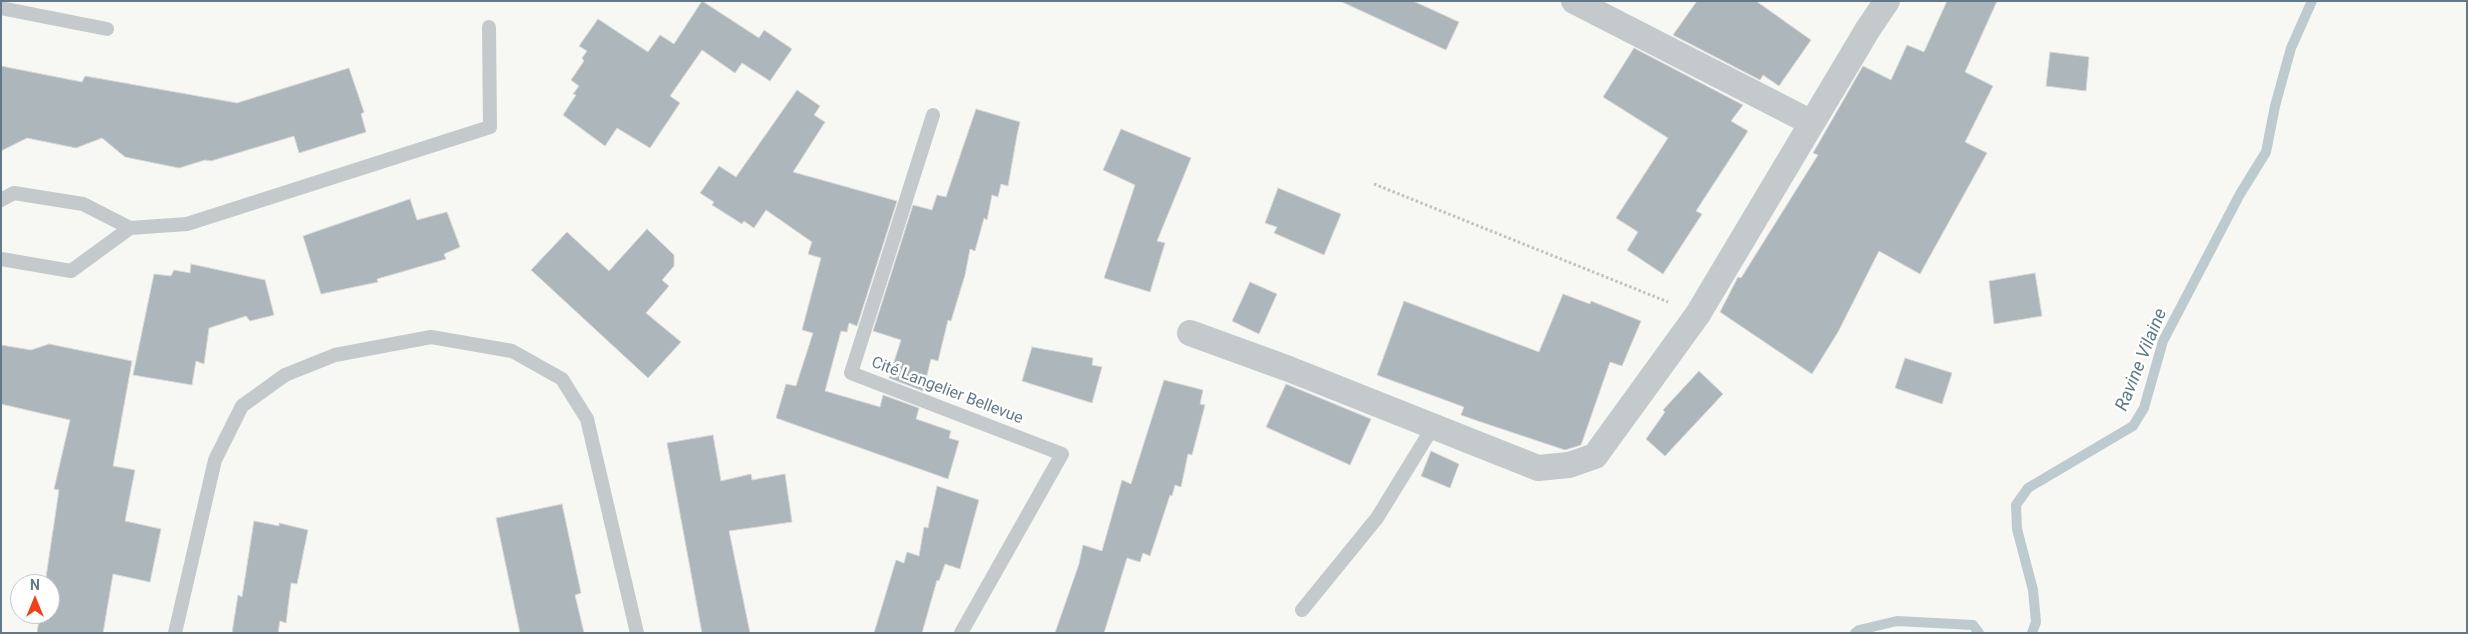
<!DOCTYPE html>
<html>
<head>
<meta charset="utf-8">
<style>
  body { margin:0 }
  #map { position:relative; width:2468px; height:634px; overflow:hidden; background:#f7f7f3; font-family:Roboto,sans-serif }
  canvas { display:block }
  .frame { position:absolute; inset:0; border:2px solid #637987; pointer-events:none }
  .north { position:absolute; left:10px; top:574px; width:50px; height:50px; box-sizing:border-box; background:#fff; border:1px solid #c1c9cf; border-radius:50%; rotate:0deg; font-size:14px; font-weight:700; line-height:20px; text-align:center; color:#637987 }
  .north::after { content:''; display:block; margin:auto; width:18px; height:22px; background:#f0411a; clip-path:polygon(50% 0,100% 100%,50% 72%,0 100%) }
</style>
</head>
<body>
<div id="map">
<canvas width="2468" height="634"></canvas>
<div class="frame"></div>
<div class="north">N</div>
</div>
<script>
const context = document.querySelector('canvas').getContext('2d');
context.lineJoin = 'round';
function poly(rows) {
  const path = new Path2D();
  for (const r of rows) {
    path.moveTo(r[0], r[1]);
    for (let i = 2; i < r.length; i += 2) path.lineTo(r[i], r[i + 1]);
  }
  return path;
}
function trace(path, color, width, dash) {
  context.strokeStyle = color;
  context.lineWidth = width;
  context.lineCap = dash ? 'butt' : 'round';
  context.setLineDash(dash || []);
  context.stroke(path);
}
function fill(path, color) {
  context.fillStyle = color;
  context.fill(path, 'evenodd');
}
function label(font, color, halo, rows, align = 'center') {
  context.font = font + ' Roboto,sans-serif';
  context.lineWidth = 5;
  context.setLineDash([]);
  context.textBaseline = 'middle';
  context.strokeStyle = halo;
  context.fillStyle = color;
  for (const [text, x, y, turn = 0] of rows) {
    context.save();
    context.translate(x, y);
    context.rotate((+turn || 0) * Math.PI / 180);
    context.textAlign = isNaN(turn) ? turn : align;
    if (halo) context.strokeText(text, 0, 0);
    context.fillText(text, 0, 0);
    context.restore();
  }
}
const stream = poly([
  [1855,633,1859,630,1897,621,1973,625,1979,633],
  [2032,633,2036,622,2033,590,2017,529,2016,505,2028,488,2133,426,2144,408,2163,341,2240,194,2266,152,2275,106,2291,48,2312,1]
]);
const building = poly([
  [702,1,759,38,764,30,792,49,770,81,742,63,735,73,702,50,670,96,680,103,650,148,617,128,605,146,563,115,576,95,573,94,579,86,571,80,584,61,582,58,587,51,579,46,598,19,648,52,660,35,674,44,702,1],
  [1340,1,1413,1,1459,22,1446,50,1340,1],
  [1697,1,1756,1,1811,40,1779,86,1763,75,1760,80,1673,35,1697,1],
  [1947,1,1997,1,1965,72,1993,86,1965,142,1987,153,1920,274,1879,251,1838,332,1812,374,1720,312,1738,277,1741,278,1818,155,1813,153,1863,66,1891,80,1907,45,1924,52,1947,1],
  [1634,48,1743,105,1731,121,1748,131,1696,211,1702,214,1663,274,1627,250,1638,232,1616,218,1668,138,1603,97,1634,48],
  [2050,52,2089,57,2086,91,2046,86,2050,52],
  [1,66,82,82,85,76,237,103,349,68,364,112,361,114,366,132,299,153,294,136,211,161,205,160,179,168,125,157,102,138,76,148,27,138,1,151,1,66],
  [797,90,820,106,814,115,825,122,793,172,897,201,857,326,849,323,847,332,841,331,825,391,880,407,883,395,919,408,916,419,951,431,949,438,959,441,948,479,776,418,786,384,796,386,813,333,802,330,821,258,808,254,812,242,766,210,754,228,744,221,742,224,712,205,714,202,700,193,719,166,736,177,797,90],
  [976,109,1020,122,1017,135,1008,186,1001,184,998,197,992,195,987,220,984,218,975,251,970,249,965,275,951,321,948,320,938,361,931,359,923,391,889,378,901,340,873,331,913,205,932,210,937,195,946,197,976,109],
  [1121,129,1191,158,1157,241,1165,243,1150,292,1104,278,1135,185,1103,170,1121,129],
  [1278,188,1341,214,1324,255,1274,233,1277,227,1265,223,1278,188],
  [410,199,417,220,447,212,460,247,444,254,446,259,377,279,378,282,321,294,303,236,410,199],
  [647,229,674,255,674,266,662,280,669,286,646,313,681,342,648,378,531,270,567,232,609,271,647,229],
  [191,264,265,280,274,315,250,321,246,316,209,328,204,364,196,361,192,385,133,375,154,274,171,276,174,270,190,273,191,264],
  [2035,273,2042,316,1994,324,1989,281,2035,273],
  [1250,282,1277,294,1259,334,1232,321,1250,282],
  [1563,294,1590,304,1591,301,1641,321,1622,366,1610,362,1581,445,1565,450,1478,421,1461,415,1464,407,1377,375,1404,301,1539,352,1563,294],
  [49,344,132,361,113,466,135,470,125,521,161,529,150,582,113,574,103,633,37,633,40,614,50,614,50,584,45,584,59,490,54,489,70,420,1,404,1,345,31,350,49,344],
  [1032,347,1093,358,1092,365,1102,367,1092,403,1022,381,1032,347],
  [1905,358,1952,373,1942,404,1895,388,1905,358],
  [1699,371,1723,394,1665,456,1646,439,1665,412,1663,410,1699,371],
  [1164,380,1203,390,1200,404,1205,405,1192,455,1188,454,1181,487,1175,485,1172,496,1170,495,1150,556,1143,553,1140,562,1127,558,1104,633,1055,633,1079,564,1083,545,1102,551,1122,480,1131,484,1164,380],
  [1286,384,1371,419,1350,465,1266,427,1286,384],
  [713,435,721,481,751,474,752,480,785,474,792,522,729,531,750,633,702,633,667,443,713,435],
  [1431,451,1459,464,1450,488,1421,476,1431,451],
  [937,486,979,500,960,569,945,564,939,581,937,580,922,633,874,633,896,560,904,563,907,552,919,556,924,527,928,528,937,486],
  [562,504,581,593,575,595,584,633,520,633,496,518,562,504],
  [254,521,279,526,279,523,308,530,297,584,291,583,286,623,280,621,278,633,232,633,238,595,242,597,254,521]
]);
const path = poly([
  [1374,184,1668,302]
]);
const service = poly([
  [1,8,107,29],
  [933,115,851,373,1062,454,961,633],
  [1,200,14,193,83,204,130,228,187,224,490,127,489,27],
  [1,259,71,271,130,228],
  [1302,610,1377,518,1433,427],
  [175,633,215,460,242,406,285,375,335,355,431,337,512,351,562,379,587,419,637,633]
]);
const minor = poly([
  [1574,1,1812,123],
  [1190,333,1289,369,1538,468,1569,465,1595,456,1698,314,1868,29,1887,1]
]);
const streetNames = [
  ["Cité Langelier Bellevue",947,391,21]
];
const waterNames = [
  ["Ravine Vilaine",2142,360,-68]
];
trace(stream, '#bdcace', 10);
fill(building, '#acb6bb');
trace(building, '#d8d8d6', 1);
trace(path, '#bfc2c4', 3, [2.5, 2.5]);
trace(service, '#c4c9cc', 14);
trace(minor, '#c4c9cc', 26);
label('16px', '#637987', '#fff', streetNames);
label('italic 18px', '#5f7b83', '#fff', waterNames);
</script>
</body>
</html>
